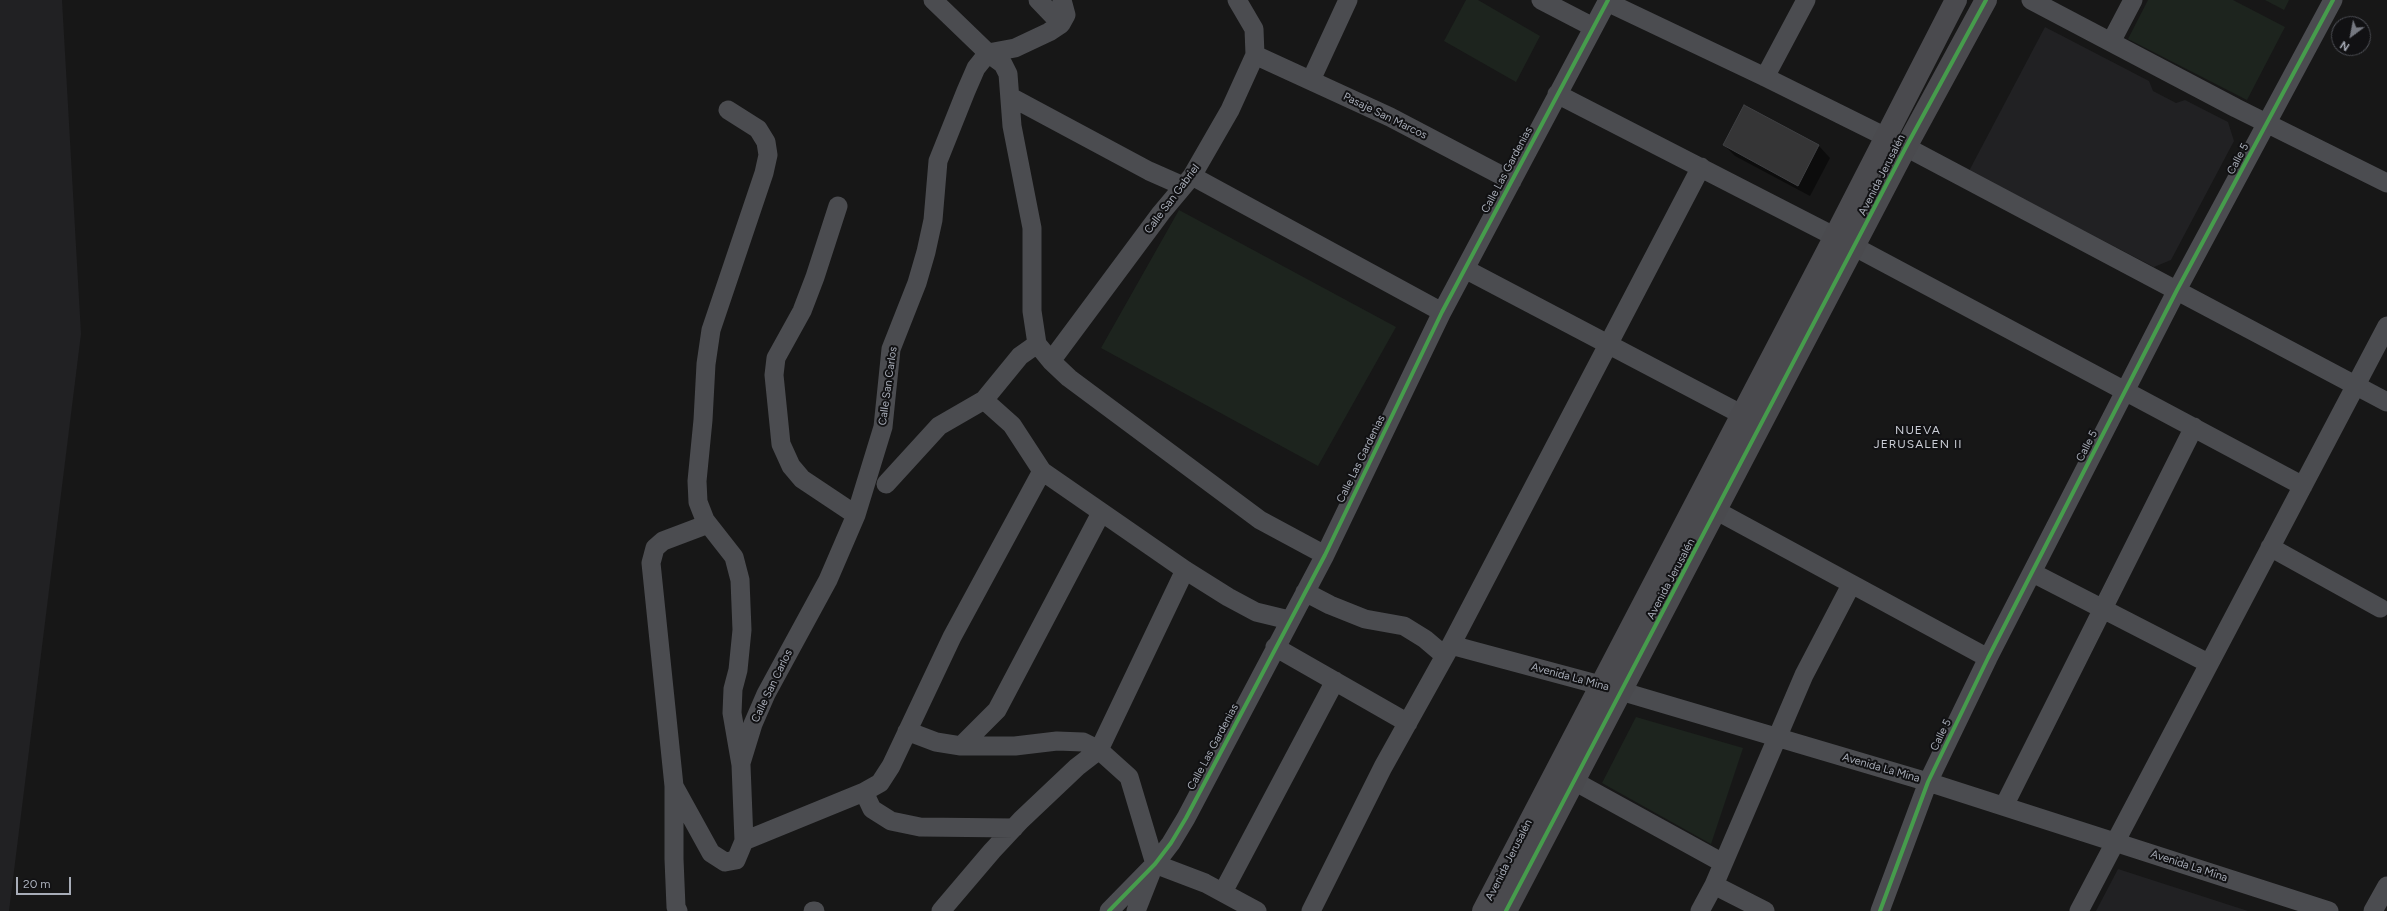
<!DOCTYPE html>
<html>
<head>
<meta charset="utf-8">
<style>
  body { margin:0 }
  #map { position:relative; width:2387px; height:911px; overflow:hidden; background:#171717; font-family:Figtree,sans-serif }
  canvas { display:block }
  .north { position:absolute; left:2331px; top:16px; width:40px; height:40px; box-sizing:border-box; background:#111113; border:1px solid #4d4f55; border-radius:50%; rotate:212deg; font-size:11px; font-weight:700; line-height:16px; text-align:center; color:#a8adb8 }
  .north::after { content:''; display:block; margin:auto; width:14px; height:18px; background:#757880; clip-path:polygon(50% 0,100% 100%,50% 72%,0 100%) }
  .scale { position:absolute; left:16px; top:877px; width:55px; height:18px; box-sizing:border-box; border:2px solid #a8adb8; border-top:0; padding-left:5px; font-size:12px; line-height:14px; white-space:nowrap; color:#a8adb8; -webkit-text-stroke:3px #111113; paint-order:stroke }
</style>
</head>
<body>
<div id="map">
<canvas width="2387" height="911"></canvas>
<div class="north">N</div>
<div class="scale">20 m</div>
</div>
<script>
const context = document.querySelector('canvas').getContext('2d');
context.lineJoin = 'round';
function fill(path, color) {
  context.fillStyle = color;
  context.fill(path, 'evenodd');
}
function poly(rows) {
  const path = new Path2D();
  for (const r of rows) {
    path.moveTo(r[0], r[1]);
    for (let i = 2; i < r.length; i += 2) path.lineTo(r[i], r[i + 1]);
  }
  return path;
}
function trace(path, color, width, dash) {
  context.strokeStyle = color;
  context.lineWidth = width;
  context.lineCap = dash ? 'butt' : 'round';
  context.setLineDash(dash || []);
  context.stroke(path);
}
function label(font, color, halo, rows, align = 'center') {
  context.font = font + ' Figtree,sans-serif';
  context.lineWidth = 4;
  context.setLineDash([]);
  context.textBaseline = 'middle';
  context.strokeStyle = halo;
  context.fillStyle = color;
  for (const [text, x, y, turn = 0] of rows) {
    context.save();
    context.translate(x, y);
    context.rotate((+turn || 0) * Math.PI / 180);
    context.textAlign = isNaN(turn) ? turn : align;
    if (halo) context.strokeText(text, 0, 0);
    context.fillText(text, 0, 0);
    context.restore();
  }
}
const built = poly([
  [0,0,62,0,81,334,9,911,0,911],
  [2045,27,2149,81,2153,91,2176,103,2185,100,2228,122,2234,141,2171,260,2154,267,1969,171],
  [2118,869,2248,911,2096,911]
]);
const green = poly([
  [1466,0,1478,0,1540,36,1516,82,1444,41],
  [2148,0,2233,0,2285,27,2247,100,2128,39],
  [2265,0,2289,0,2284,10],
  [1179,210,1396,327,1318,466,1101,348],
  [1636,717,1743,748,1711,844,1602,783]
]);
const shadow = poly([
  [1744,107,1819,146,1830,158,1810,196,1735,156,1724,145]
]);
const building = poly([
  [1744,105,1819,145,1798,186,1723,145,1744,105]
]);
const street = poly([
  [933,0,988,53,1003,64,1008,74,1012,126,1032,228,1032,311,1037,344,1051,361,1069,378,1260,520,1325,555],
  [1038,0,1061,24],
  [1541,0,1593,27],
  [2031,0,2236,108,2387,183],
  [1607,2,1765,77,1906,147,2387,402],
  [2111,42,2133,0],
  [1255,55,1390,117,1512,181],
  [1765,77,1806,0],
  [1311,80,1348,0],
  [1557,94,1855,247,2303,486],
  [1011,97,1149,171,1183,186],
  [1192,176,1442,312],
  [838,206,815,277,802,311,776,358,774,375,781,444,791,466,802,479,856,515],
  [1465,269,1756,422],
  [1051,361,1161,213,1192,176,1230,110,1255,55,1254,29,1237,0],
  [984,400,1012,425,1042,471,1185,570,1228,597,1256,612,1289,620],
  [886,484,939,426,984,400,1020,356,1037,344],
  [1717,511,1988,658],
  [2270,547,2380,608],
  [2033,573,2208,663],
  [1305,592,1330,605,1365,619,1404,626,1425,639,1445,656],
  [1451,645,1600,685,1928,782,2329,911],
  [1275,647,1408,723],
  [907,731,936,742,961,746,1015,746,1057,741,1083,742,1099,750,1129,777,1155,864,1205,883,1257,911],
  [961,746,997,710,1101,513],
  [741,763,753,724,766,694,828,580,856,515,883,427,891,349,917,283,926,252,933,220,938,161,966,91,976,68,988,53,1015,48,1049,32,1061,24,1066,15,1062,0],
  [1574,781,1723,863],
  [674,786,711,853,725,862,736,860,744,841,741,765,732,713,733,689,738,670,742,630,740,580,734,557,705,520,698,502,697,481,703,420,706,364,711,330,764,173,768,155,766,142,758,129,728,110],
  [864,792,872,809,891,821,920,827,1014,828],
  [2004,806,2194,427],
  [744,841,864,792,880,783,891,766,952,637,1042,471],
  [1714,885,1765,911],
  [1223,892,1335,681],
  [678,911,676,907,674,859,674,786,651,563,655,548,663,541,708,524],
  [813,911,815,911],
  [941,911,992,851,1021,820,1077,767,1099,750,1185,570],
  [1109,911,1155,864,1171,843,1186,818,1325,555,1442,312,1608,0],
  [1136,911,1151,873],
  [1311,911,1383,767,1451,645,1701,167],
  [1700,911,1714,885,1804,675,1851,585],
  [1880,911,1928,782,1988,658,2177,290,2333,0],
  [2079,911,2387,326],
  [2373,911,2387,886]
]);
const secondary = poly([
  [1483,911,1835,236,1956,0],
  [1506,911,1906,147,1986,0]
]);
const cycleway = poly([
  [1109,911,1155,864,1171,843,1186,818,1325,555,1442,312,1608,0],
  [1506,911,1906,147,1986,0],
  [1880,911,1928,782,1988,658,2177,290,2333,0]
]);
const streetNames = [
  ["Pasaje San Marcos",1385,116,26],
  ["Calle 5",2238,159,-62],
  ["Calle Las Gardenias",1507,170,-62],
  ["Avenida Jerusalén",1882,175,-63],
  ["Calle San Gabriel",1172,199,-53],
  ["Calle San Carlos",888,386,-82],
  ["Calle 5",2087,446,-63],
  ["Calle Las Gardenias",1361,459,-64],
  ["Avenida Jerusalén",1671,579,-62],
  ["Avenida La Mina",1570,677,15],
  ["Calle San Carlos",772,686,-64],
  ["Calle 5",1941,735,-64],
  ["Calle Las Gardenias",1213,747,-62],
  ["Avenida La Mina",1881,768,16],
  ["Avenida Jerusalén",1509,860,-63],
  ["Avenida La Mina",2189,866,18]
];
const neighbourhoodNames = [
  ["NUEVA",1918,430],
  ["JERUSALEN II",1918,444]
];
fill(built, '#212123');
fill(green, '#1d241e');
fill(shadow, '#0007');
fill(building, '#353536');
trace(building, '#3f4043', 1);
trace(street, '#4b4c50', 19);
trace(secondary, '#4a4a4e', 22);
trace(cycleway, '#469c4c', 4);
label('11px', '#a8adb8', '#111113', streetNames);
context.letterSpacing = '1px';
label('12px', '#c9ccd4', '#111113', neighbourhoodNames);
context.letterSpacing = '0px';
</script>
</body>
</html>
